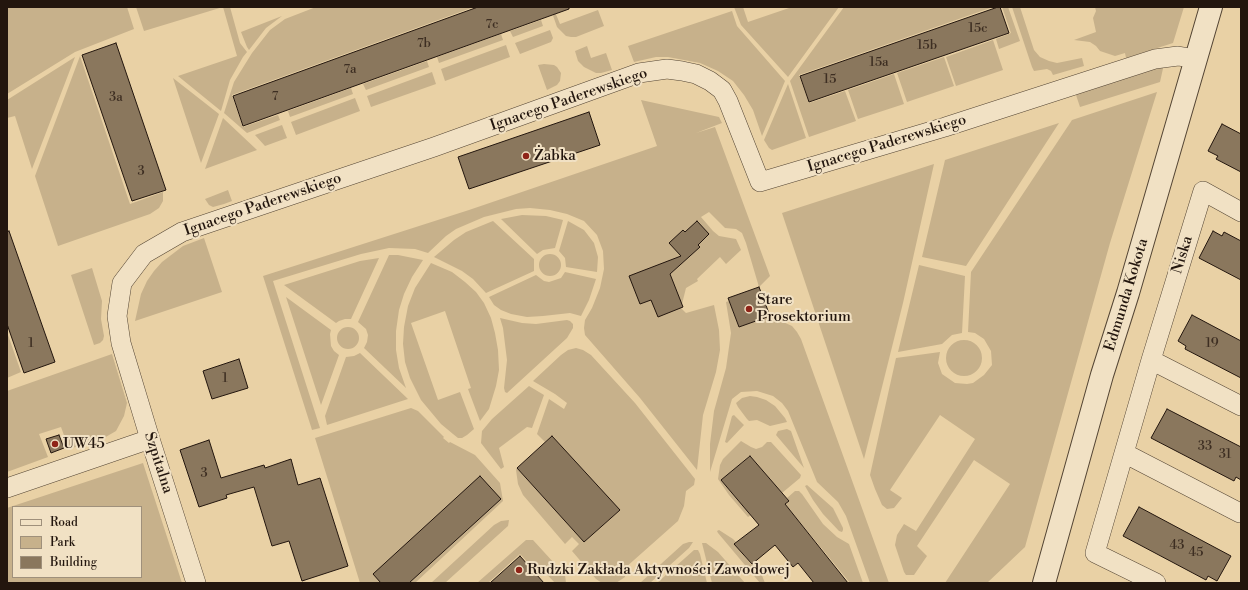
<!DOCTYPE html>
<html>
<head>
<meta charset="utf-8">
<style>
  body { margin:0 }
  #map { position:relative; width:1248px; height:590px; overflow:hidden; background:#e9d1a5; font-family:"Libre Bodoni",serif }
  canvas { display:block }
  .frame { position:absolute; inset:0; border:8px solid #23160e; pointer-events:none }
  .legend { position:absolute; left:12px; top:506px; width:130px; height:72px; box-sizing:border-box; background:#f1e1c4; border:1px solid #9f907b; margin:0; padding:5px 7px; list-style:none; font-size:12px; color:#23160e }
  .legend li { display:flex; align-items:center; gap:8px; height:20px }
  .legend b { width:20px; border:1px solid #9f907b }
</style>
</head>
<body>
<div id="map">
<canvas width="1248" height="590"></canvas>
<div class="frame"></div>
<ul class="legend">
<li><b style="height:5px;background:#f1e1c4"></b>Road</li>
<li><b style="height:11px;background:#c7b18b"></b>Park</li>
<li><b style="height:11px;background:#8a775d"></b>Building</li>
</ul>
</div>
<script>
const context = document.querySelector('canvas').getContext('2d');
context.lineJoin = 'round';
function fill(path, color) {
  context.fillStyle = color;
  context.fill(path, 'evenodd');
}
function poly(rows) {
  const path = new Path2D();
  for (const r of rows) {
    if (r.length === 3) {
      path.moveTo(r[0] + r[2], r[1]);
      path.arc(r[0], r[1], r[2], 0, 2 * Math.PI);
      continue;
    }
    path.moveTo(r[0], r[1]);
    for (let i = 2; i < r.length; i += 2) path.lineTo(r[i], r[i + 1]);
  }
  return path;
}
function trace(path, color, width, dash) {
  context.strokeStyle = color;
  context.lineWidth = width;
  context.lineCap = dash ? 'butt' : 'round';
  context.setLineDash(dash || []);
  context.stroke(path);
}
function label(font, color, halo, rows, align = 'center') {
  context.font = font + ' "Libre Bodoni",serif';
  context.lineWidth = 4;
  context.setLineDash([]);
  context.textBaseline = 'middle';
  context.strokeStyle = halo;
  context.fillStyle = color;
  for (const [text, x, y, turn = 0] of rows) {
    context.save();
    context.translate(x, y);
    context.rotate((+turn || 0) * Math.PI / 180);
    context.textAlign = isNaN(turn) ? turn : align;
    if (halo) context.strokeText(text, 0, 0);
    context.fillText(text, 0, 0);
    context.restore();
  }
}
const green = poly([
  [7,7,127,7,134,29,75,52,7,94],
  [136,7,230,7,240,43,247,52,243,57,230,80,221,111,178,76,237,56,223,7,144,31],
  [316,7,474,7,232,95,243,127,278,115,280,120,247,133,224,113,234,82,252,53,270,30,285,19],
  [550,7,553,7,560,24,598,10,604,26,576,37,571,37,566,36,557,27],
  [734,7,743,7,748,22,792,7,839,7,788,77,741,25],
  [844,7,993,7,799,75,809,103,845,91,856,121,809,137,790,81],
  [1002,7,1008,7,1020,41,999,49,996,39,1011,33],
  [1012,7,1020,7,1034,50,1040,57,1049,61,1057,63,1082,58,1084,66,1053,75,1051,71,1047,69,1034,71,1032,67],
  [1095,7,1184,7,1173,43,1126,58,1125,53,1115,56,1100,51,1096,46,1090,42,1074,40,1096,32,1093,18,1096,11],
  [732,11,737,26,785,81,762,136,753,110,744,95,733,81,718,71,700,63,668,57,656,57,634,62,628,46],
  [282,16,266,28,249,50,247,47,241,32],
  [541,20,543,26,513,37,510,31],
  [550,30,553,38,551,42,520,54,515,43],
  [501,34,503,40,439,63,437,57],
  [993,40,1003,70,956,86,946,57],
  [506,45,510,57,445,81,441,69],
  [587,46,591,58,606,53,612,70,601,73,596,73,584,67,578,61,575,51],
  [80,56,130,204,163,192,163,201,159,208,150,214,58,246,35,176],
  [75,57,32,169,15,116,7,118,7,100],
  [944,57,954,86,907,102,897,73],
  [427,61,429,67,366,90,363,84],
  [544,64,554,65,557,67,561,73,560,81,557,85,547,90,538,65],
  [1164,64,1160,82,1080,107,1075,92],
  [432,72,436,84,371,107,367,96],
  [894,74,904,104,858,119,848,90],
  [173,78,219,114,201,163],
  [788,84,806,138,772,150,769,148,764,140],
  [351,88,353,94,290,117,288,111],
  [1157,92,1110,243,1025,547,987,583,945,583,1010,484,974,460,917,546,927,556,914,575,906,575,904,572,895,545,897,535,904,524,916,531,975,439,940,415,890,490,902,498,894,508,887,509,882,505,875,489,870,475,896,358,940,352,938,363,942,374,955,383,967,384,973,383,984,375,992,365,991,351,984,339,975,333,968,332,971,272,1072,120],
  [355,98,360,111,296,135,291,122],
  [641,100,719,117,722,123,696,133,715,127,770,276,759,287,746,243,742,233,736,229,725,228,709,212,701,217,713,231,719,236,736,239,741,250,726,264,720,257,697,279,698,281,686,288,681,308,686,313,714,305,719,330,720,350,716,372,703,415,697,470,640,398,585,335,584,328,585,320,592,308,600,288,604,269,603,251,597,235,584,221,567,214,550,210,530,208,516,209,484,217,456,229,446,236,428,253,415,249,389,248,361,254,273,281,320,428,312,430,263,276,469,210,657,146],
  [223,118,257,150,205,169],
  [1059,123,966,266,922,257,945,160],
  [282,125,287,138,265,146,255,135],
  [934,164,903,303,864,459,782,213],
  [228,190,232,201,224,204,213,207,209,205,205,199],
  [522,215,546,216,563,220,555,248,543,250,537,254,501,219],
  [493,221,534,259,534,271,486,293,473,279,462,271,434,257,454,240,466,232],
  [568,221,584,230,594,243,598,257,597,272,566,267,565,258,559,251],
  [204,238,222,292,135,321,141,294,147,281,154,271,162,262,183,246],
  [550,265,11],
  [389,255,398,255,423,260,412,277,404,294,399,310,396,331,396,350,399,368,406,388,364,348,367,342,368,335,366,329,358,322],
  [379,258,351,319,345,319,339,321,336,323,284,285,360,261],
  [431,263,452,272,465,282,476,292,484,303,491,318,495,333,498,350,499,370,496,386,489,409,480,421,468,389,471,388,445,311,411,323,438,400,460,392,474,429,467,435,462,438,458,438,453,434,441,424,421,400,410,378,405,362,403,344,404,327,408,306,415,288],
  [919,265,965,276,962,333,952,335,942,344,898,352],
  [92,268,102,301,101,319,104,336,103,340,100,343,94,345,71,275],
  [565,272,596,279,589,300,581,316,570,313,543,316,527,317,511,314,501,310,494,305,489,297,536,275,544,281,549,282,561,278],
  [286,297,331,330,330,334,331,346,334,351,339,355,321,405],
  [729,301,739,327,770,316,792,326,797,332,801,339,889,583,870,583,846,516,838,502,817,482,788,411,782,403,773,396,757,391,741,392,732,399,710,472,710,444,714,411,726,368,731,333,726,302],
  [500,318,522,323,536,324,567,320,570,321,573,324,573,328,567,338,507,393,505,392,504,388,507,360,503,328],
  [348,338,11],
  [7,332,21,372,7,378],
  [964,358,18],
  [576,348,583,350,591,355,635,403,695,479,694,485,686,491,684,506,678,521,625,568,625,577,616,583,602,583,596,579,572,551,579,544,572,537,565,544,523,495,518,484,516,470,517,468,584,542,619,511,552,436,545,442,537,434,549,399,564,409,567,403,555,394,533,381,561,355,568,350],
  [360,353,408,399,327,425,325,416,346,357,354,356],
  [112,354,127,403,124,416,116,431,104,438,69,449,61,427,39,434,48,457,7,472,7,391],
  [529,386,544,395,532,428,527,427,499,448,504,467,501,469,481,443,482,431,492,419],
  [750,396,757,397,766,400,775,406,785,418,787,422,770,426,757,420,749,421,747,419,738,407,736,403,742,398],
  [411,408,418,411,444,437,443,438,449,443,450,442,475,455,500,483,503,501,415,583,360,583,315,438],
  [734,415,744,425,727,443,725,442,732,416],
  [787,429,791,431,804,468,776,435,778,431],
  [741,441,751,447,756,449,762,447,767,442,771,442,801,475,800,478,782,493,749,456,722,480,751,515,748,517,729,495,718,479,720,465,723,459],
  [143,463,182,583,7,583,7,508],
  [13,507,141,507,141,577,13,577],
  [807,485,833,508,843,528,843,530,842,532,839,531,823,514,813,500,805,486],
  [795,491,799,491,802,494,823,524,837,537,849,544,863,583,850,583,785,504,789,501,787,498],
  [509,520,508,526,445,583,431,583,494,525,501,521],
  [719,530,733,539,737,543,735,545,751,564,753,563,761,573,765,583,760,583,718,533,717,531],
  [526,540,533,540,565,575,566,583,555,583,538,565,533,568,520,554,488,583,477,583],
  [689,542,693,542,689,548,650,583,640,583,683,544],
  [702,543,706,543,718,552,745,583,712,583],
  [694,550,698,550,700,554,707,583,657,583]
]);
const building = poly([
  [478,7,569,7,569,9,243,126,233,96,478,7],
  [998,7,1000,7,1009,33,809,102,800,76,998,7],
  [116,43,166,190,132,201,82,55,116,43],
  [589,112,600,145,469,189,458,157,589,112],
  [1222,124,1241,134,1241,172,1216,159,1218,156,1208,151,1222,124],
  [697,221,709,234,698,245,700,247,670,274,683,307,658,317,651,300,640,304,629,276,681,256,669,243,683,230,685,232,697,221],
  [9,231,55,362,24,373,7,324,7,232,9,231],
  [1213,231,1222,236,1224,232,1241,241,1241,280,1199,258,1213,231],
  [759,287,770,316,739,327,728,298,759,287],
  [1192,315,1241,341,1241,378,1185,349,1186,346,1178,341,1192,315],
  [239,359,248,388,212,399,203,371,239,359],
  [1167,409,1241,447,1241,480,1236,477,1234,481,1151,438,1167,409],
  [59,435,64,448,51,453,46,439,59,435],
  [552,436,620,510,584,542,517,468,552,436],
  [209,440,221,478,264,465,265,468,291,459,298,485,320,478,348,566,302,581,289,541,272,546,254,487,226,495,227,498,199,507,180,450,209,440],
  [750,456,789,501,785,504,848,583,814,583,798,563,793,567,775,545,752,564,734,544,759,525,721,480,750,456],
  [480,476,501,499,409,583,381,583,373,574,480,476],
  [1139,507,1231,556,1217,581,1208,576,1206,580,1123,536,1139,507],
  [520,556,544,583,490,583,520,556]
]);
const minor = poly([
  [1151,360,1241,406],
  [1124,453,1240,513],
  [7,488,150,439],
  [196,583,150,439,121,343,117,316,122,283,144,254,182,232,434,147,639,73,667,69,682,71,696,74,710,81,722,90,728,101,760,182,945,127,1155,59,1178,56,1196,59],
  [1156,583,1095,553,1151,360,1203,191,1241,212]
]);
const tertiary = poly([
  [1044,583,1102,375,1128,293,1211,7]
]);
const markers = [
  [526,156,4,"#8f2418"],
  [749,309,4,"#8f2418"],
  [55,444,4,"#8f2418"],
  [519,570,4,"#8f2418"]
];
const numberNames = [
  ["7c",492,25],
  ["15c",978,29],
  ["7b",424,44],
  ["15b",927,46],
  ["15a",879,63],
  ["7a",350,70],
  ["15",830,80],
  ["7",275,97],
  ["3a",116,98],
  ["3",141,172],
  ["1",31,344],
  ["19",1212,344],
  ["1",225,379],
  ["33",1205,447],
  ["31",1225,455],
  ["3",204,474],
  ["43",1177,546],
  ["45",1196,553]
];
const streetNames = [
  ["Ignacego Paderewskiego",569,100,-19],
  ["Ignacego Paderewskiego",887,144,-17],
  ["Ignacego Paderewskiego",263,205,-19],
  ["Niska",1183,255,-73],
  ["Edmunda Kokota",1127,295,-73],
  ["Szpitalna",158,463,72]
];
const poiNames = [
  ["Żabka",534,156],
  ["Stare",757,300],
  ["Prosektorium",757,317],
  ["UW45",63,444],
  ["Rudzki Zakłada Aktywności Zawodowej",527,570]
];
fill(green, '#c7b18b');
fill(building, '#8a775d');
trace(building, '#23160e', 1);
trace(minor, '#544534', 20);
trace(tertiary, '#544534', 24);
trace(minor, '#f1e1c4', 19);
trace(tertiary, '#f1e1c4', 22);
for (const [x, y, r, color] of markers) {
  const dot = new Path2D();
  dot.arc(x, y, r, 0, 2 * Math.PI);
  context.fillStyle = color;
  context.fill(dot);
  trace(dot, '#f1e1c4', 1.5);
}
label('13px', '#3d2e22', null, numberNames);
label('15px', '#23160e', '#f1e1c4', streetNames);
label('15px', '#23160e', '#f1e1c4', poiNames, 'left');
</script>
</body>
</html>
